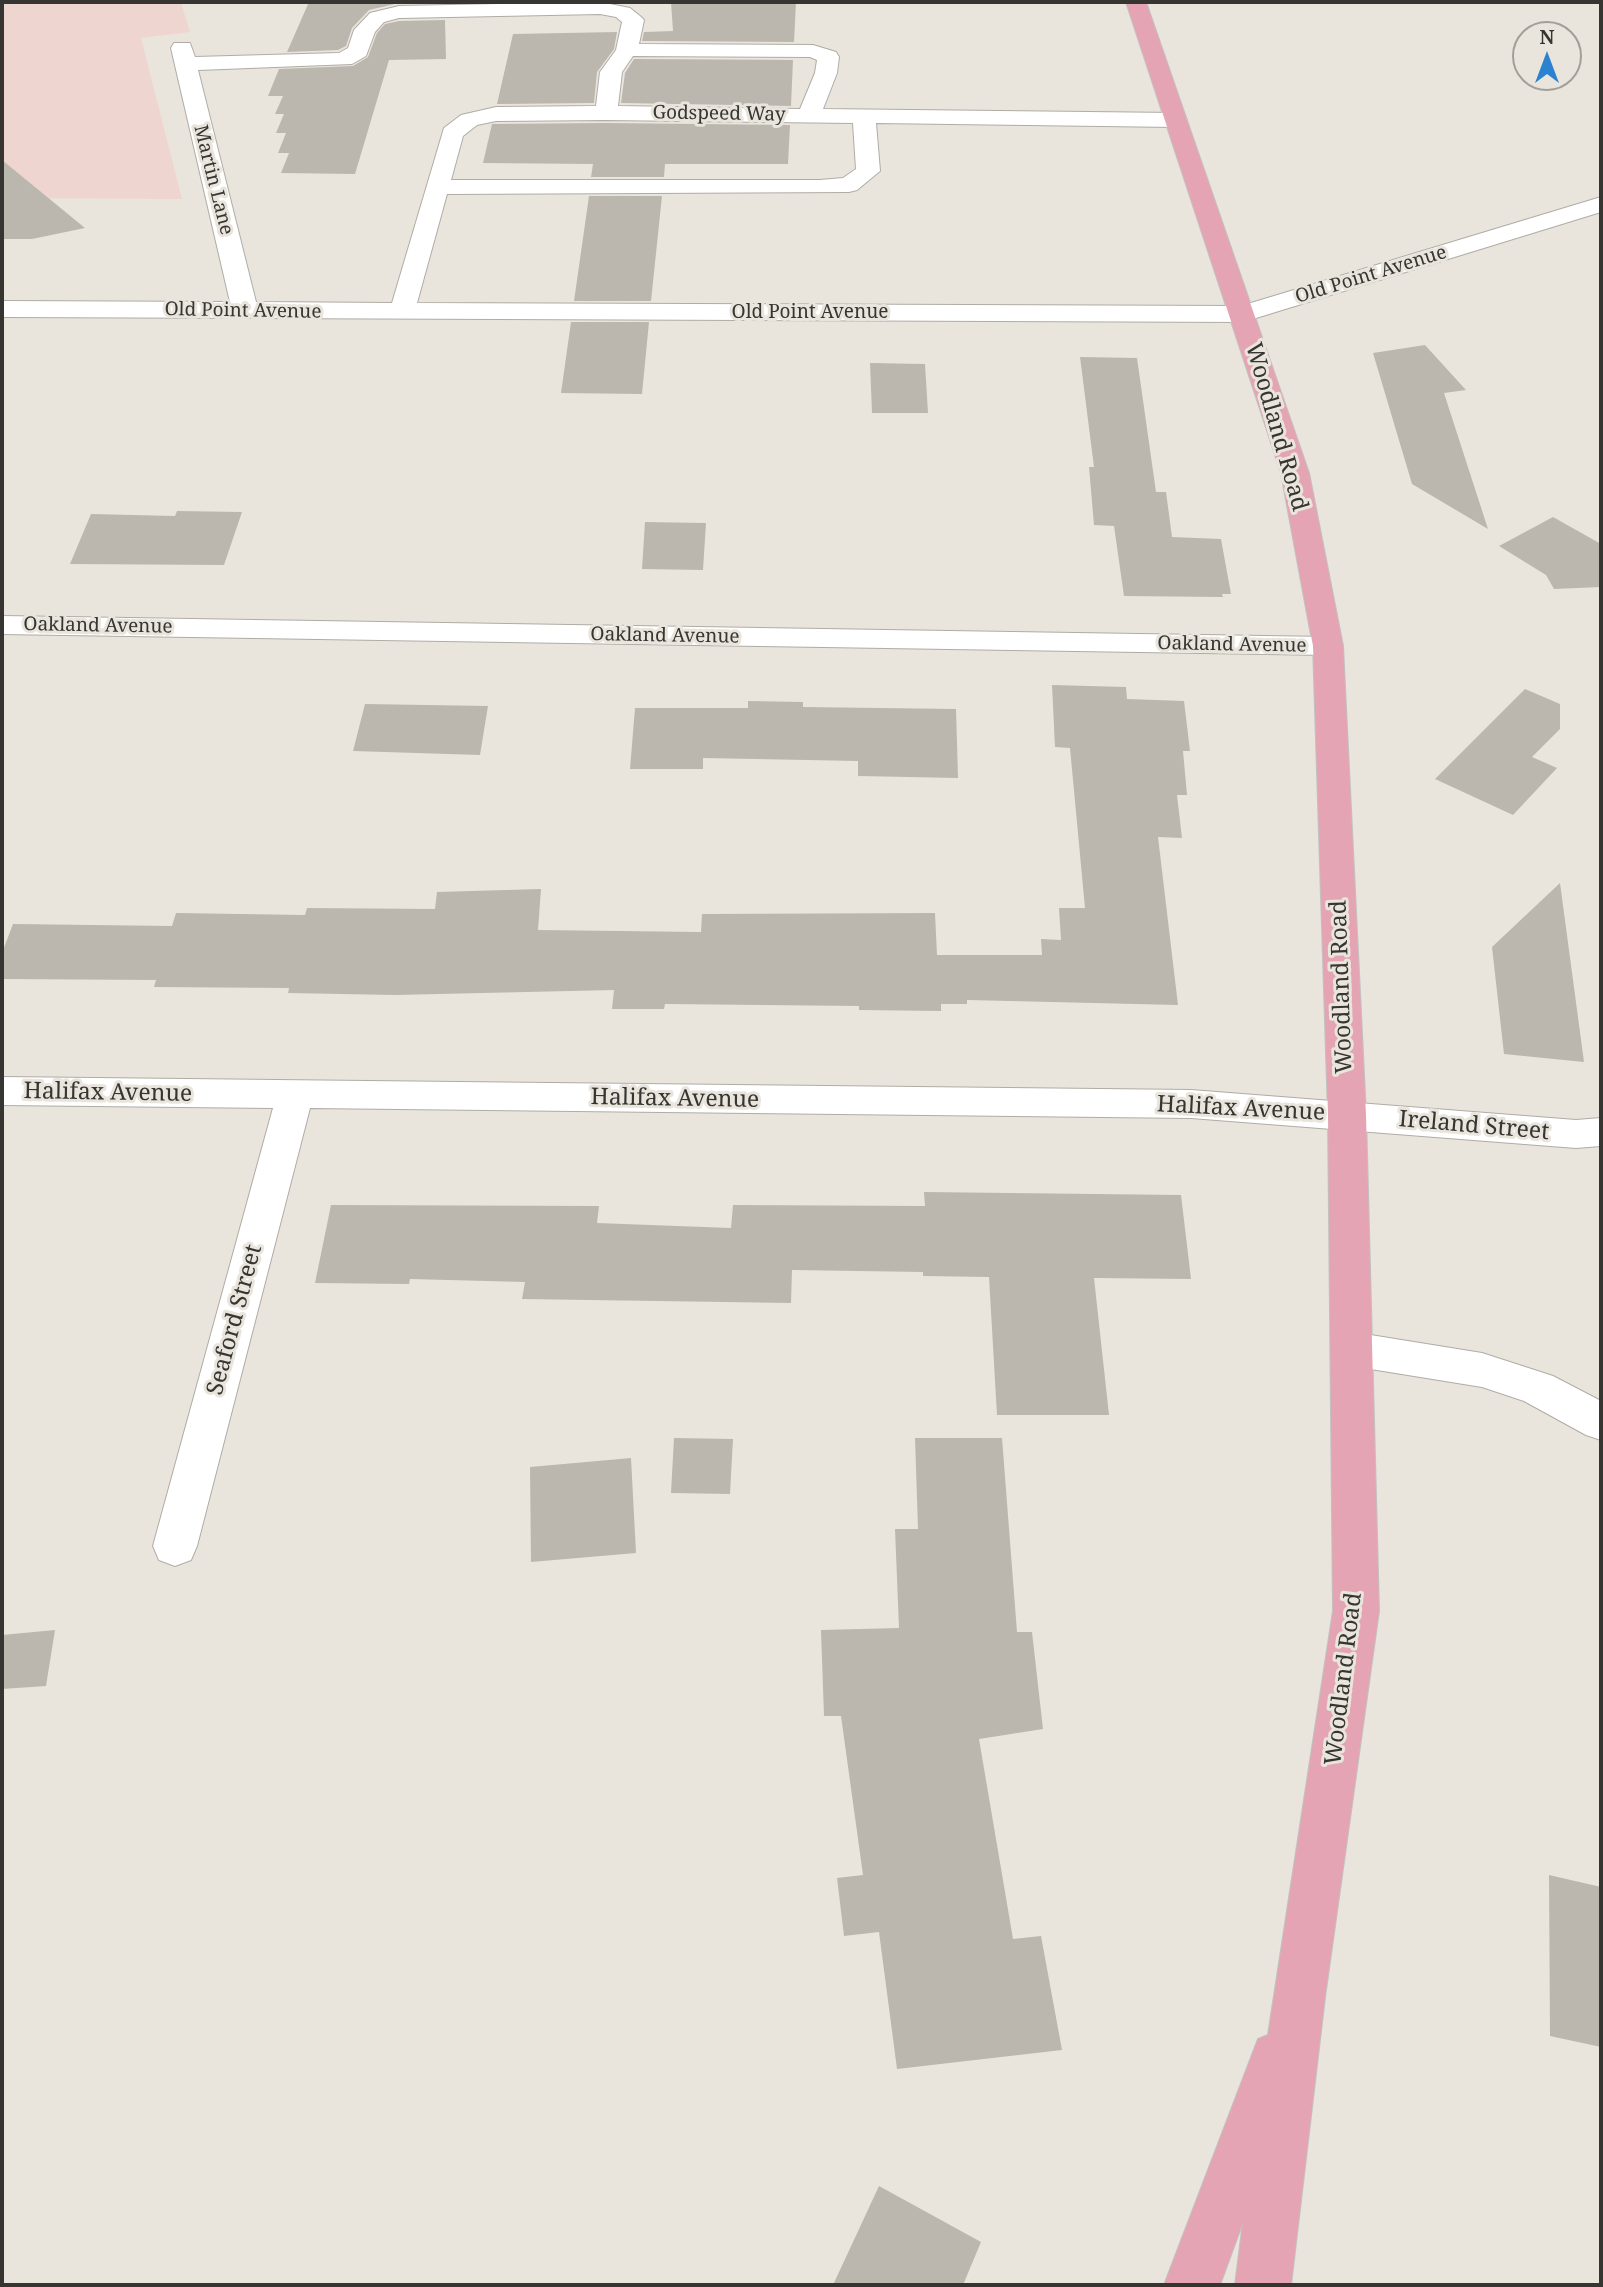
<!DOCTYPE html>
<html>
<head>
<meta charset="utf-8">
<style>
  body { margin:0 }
  #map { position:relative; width:1603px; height:2287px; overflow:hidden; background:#e9e5dd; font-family:"Noto Serif",serif }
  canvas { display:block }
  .frame { position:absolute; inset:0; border:4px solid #363531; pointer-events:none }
  .north { position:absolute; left:1512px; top:21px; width:70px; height:70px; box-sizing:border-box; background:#e9e5dd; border:2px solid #a19f98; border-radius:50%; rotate:0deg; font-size:19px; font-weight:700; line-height:28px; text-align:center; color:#363531 }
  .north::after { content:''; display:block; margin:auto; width:24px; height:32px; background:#2b82d0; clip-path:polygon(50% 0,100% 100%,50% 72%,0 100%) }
</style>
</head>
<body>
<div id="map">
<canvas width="1603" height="2287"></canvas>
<div class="frame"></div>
<div class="north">N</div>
</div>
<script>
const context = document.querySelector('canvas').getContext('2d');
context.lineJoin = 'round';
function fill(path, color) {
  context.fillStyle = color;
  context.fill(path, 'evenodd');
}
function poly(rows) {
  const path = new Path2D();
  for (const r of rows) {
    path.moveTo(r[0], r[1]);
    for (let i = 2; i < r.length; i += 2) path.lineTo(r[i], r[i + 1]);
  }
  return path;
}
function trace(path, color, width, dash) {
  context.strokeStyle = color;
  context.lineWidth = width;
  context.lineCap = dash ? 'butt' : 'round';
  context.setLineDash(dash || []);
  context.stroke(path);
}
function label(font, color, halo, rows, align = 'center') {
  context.font = font + ' "Noto Serif",serif';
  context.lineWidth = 6;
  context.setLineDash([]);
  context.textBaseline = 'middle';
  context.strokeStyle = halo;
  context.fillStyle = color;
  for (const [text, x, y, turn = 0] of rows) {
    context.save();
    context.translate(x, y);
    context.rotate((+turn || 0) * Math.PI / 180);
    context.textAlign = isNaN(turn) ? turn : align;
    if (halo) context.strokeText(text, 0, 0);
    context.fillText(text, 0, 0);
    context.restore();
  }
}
const commercial = poly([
  [2,2,181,2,190,32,141,38,182,199,2,198]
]);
const building = poly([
  [309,2,445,2,399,3,369,10,352,28,346,46,338,50,287,52],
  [671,2,796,2,794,42,642,41,644,32,673,31],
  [445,20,446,59,389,60,355,174,281,173,289,153,278,153,286,133,276,133,284,114,275,114,283,96,268,96,279,69,353,66,368,57,377,33,385,24,399,21],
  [617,32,614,49,597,72,594,103,497,104,513,34],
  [634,59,793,60,791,106,621,103,625,73],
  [606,123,790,125,788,164,665,164,664,177,591,177,593,164,483,163,492,124],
  [2,160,85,228,32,239,2,239],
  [589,196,662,196,651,301,574,301],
  [571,322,649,322,642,394,561,393],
  [1425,345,1466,390,1444,393,1488,529,1412,484,1373,353],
  [1080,357,1137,358,1156,492,1166,492,1172,537,1221,539,1231,594,1222,594,1223,597,1124,596,1114,526,1094,525,1089,467,1094,467],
  [870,363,925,364,928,413,872,413],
  [177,511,242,512,224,565,70,564,91,514,175,516],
  [1553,517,1601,544,1601,587,1554,589,1546,575,1499,546],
  [645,522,706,523,703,570,642,569],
  [1052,685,1126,687,1127,699,1184,701,1190,751,1183,751,1187,795,1177,795,1182,838,1158,837,1178,1005,967,1000,967,1004,941,1004,941,1011,859,1010,859,1006,665,1004,664,1009,612,1009,614,990,395,995,288,993,289,988,154,987,156,980,2,979,2,953,13,924,172,926,176,913,305,915,307,908,435,909,437,892,541,889,538,930,701,932,702,914,935,913,937,955,1042,955,1041,939,1061,940,1059,908,1085,908,1070,748,1055,747],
  [1525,689,1560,704,1560,729,1532,757,1557,768,1513,815,1435,779],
  [748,701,803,702,803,707,956,709,958,778,858,776,858,761,703,758,703,769,630,769,635,708,748,708],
  [365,704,488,706,480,755,353,751],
  [1560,883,1584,1062,1504,1054,1492,947],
  [924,1192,1181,1195,1191,1279,1094,1278,1109,1415,997,1415,989,1277,923,1276,923,1272,792,1270,791,1303,522,1299,525,1282,410,1279,409,1284,315,1283,331,1205,599,1206,597,1223,731,1228,733,1205,925,1206],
  [674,1438,733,1439,730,1494,671,1493],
  [915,1438,1002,1438,1017,1632,1032,1632,1043,1729,979,1739,1013,1939,1041,1936,1062,2050,897,2069,879,1932,844,1936,837,1878,863,1875,841,1716,824,1716,821,1630,899,1628,895,1529,918,1529],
  [631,1458,636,1553,531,1562,530,1467],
  [55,1630,46,1686,2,1689,2,1635],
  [1549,1875,1601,1887,1601,2047,1550,2036],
  [879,2186,981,2242,963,2285,833,2285]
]);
const minor = poly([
  [600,2,630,8,640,16,644,20,639,44,813,45,836,52,839,57,837,73,823,109,1176,113,1184,115,1187,120,1184,125,1176,127,876,123,880,171,857,190,849,192,447,194,417,303,1241,306,1601,197,1601,212,1243,322,2,317,2,301,230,302,171,48,174,43,190,43,195,57,339,53,348,48,354,30,370,13,399,6,600,2],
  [600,14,616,17,622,22,616,50,600,72,596,106,496,107,461,115,444,128,392,303,256,302,198,70,352,64,366,56,375,32,384,22,399,18,600,14],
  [633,56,810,57,817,60,815,73,800,109,618,106,622,72,633,56],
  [606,120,853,123,856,169,843,178,820,180,451,180,463,136,477,125,496,121,606,120],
  [2,616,1328,637,1339,639,1343,646,1339,653,1328,655,2,634,2,616],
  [2,1077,1191,1090,1576,1120,1601,1118,1601,1146,1576,1148,1191,1118,310,1108,197,1546,191,1560,175,1566,159,1560,153,1546,273,1108,2,1105,2,1077],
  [1352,1332,1482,1353,1553,1376,1601,1401,1601,1440,1586,1435,1524,1401,1482,1387,1352,1366,1337,1361,1331,1349,1337,1337,1352,1332]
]);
const major = poly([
  [1126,2,1146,2,1309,473,1343,646,1366,1115,1379,1611,1325,1997,1291,2285,1235,2285,1243,2222,1220,2285,1164,2285,1258,2039,1268,2035,1333,1611,1328,1115,1313,646,1281,473,1126,2]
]);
const farStreetnames = [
  ["Godspeed Way",719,114,1],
  ["Martin Lane",213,180,76],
  ["Old Point Avenue",1371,275,-17],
  ["Old Point Avenue",243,311,1],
  ["Old Point Avenue",810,313],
  ["Oakland Avenue",98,626,1],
  ["Oakland Avenue",665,636,1],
  ["Oakland Avenue",1232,645,1]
];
const streetNames = [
  ["Woodland Road",1276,427,74],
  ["Woodland Road",1342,987,-92],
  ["Halifax Avenue",108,1093,1],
  ["Halifax Avenue",675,1099,1],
  ["Halifax Avenue",1241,1109,3],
  ["Ireland Street",1474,1126,5],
  ["Seaford Street",235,1320,-75],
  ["Woodland Road",1344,1679,-83]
];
fill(commercial, '#efd5cf');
fill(building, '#bbb7af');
trace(minor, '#b0aca5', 2);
trace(major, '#c3c2c1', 2);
fill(minor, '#fff');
fill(major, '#e5a4b3');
label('19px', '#363531', '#e9e5dd', farStreetnames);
label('23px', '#363531', '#e9e5dd', streetNames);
</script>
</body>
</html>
